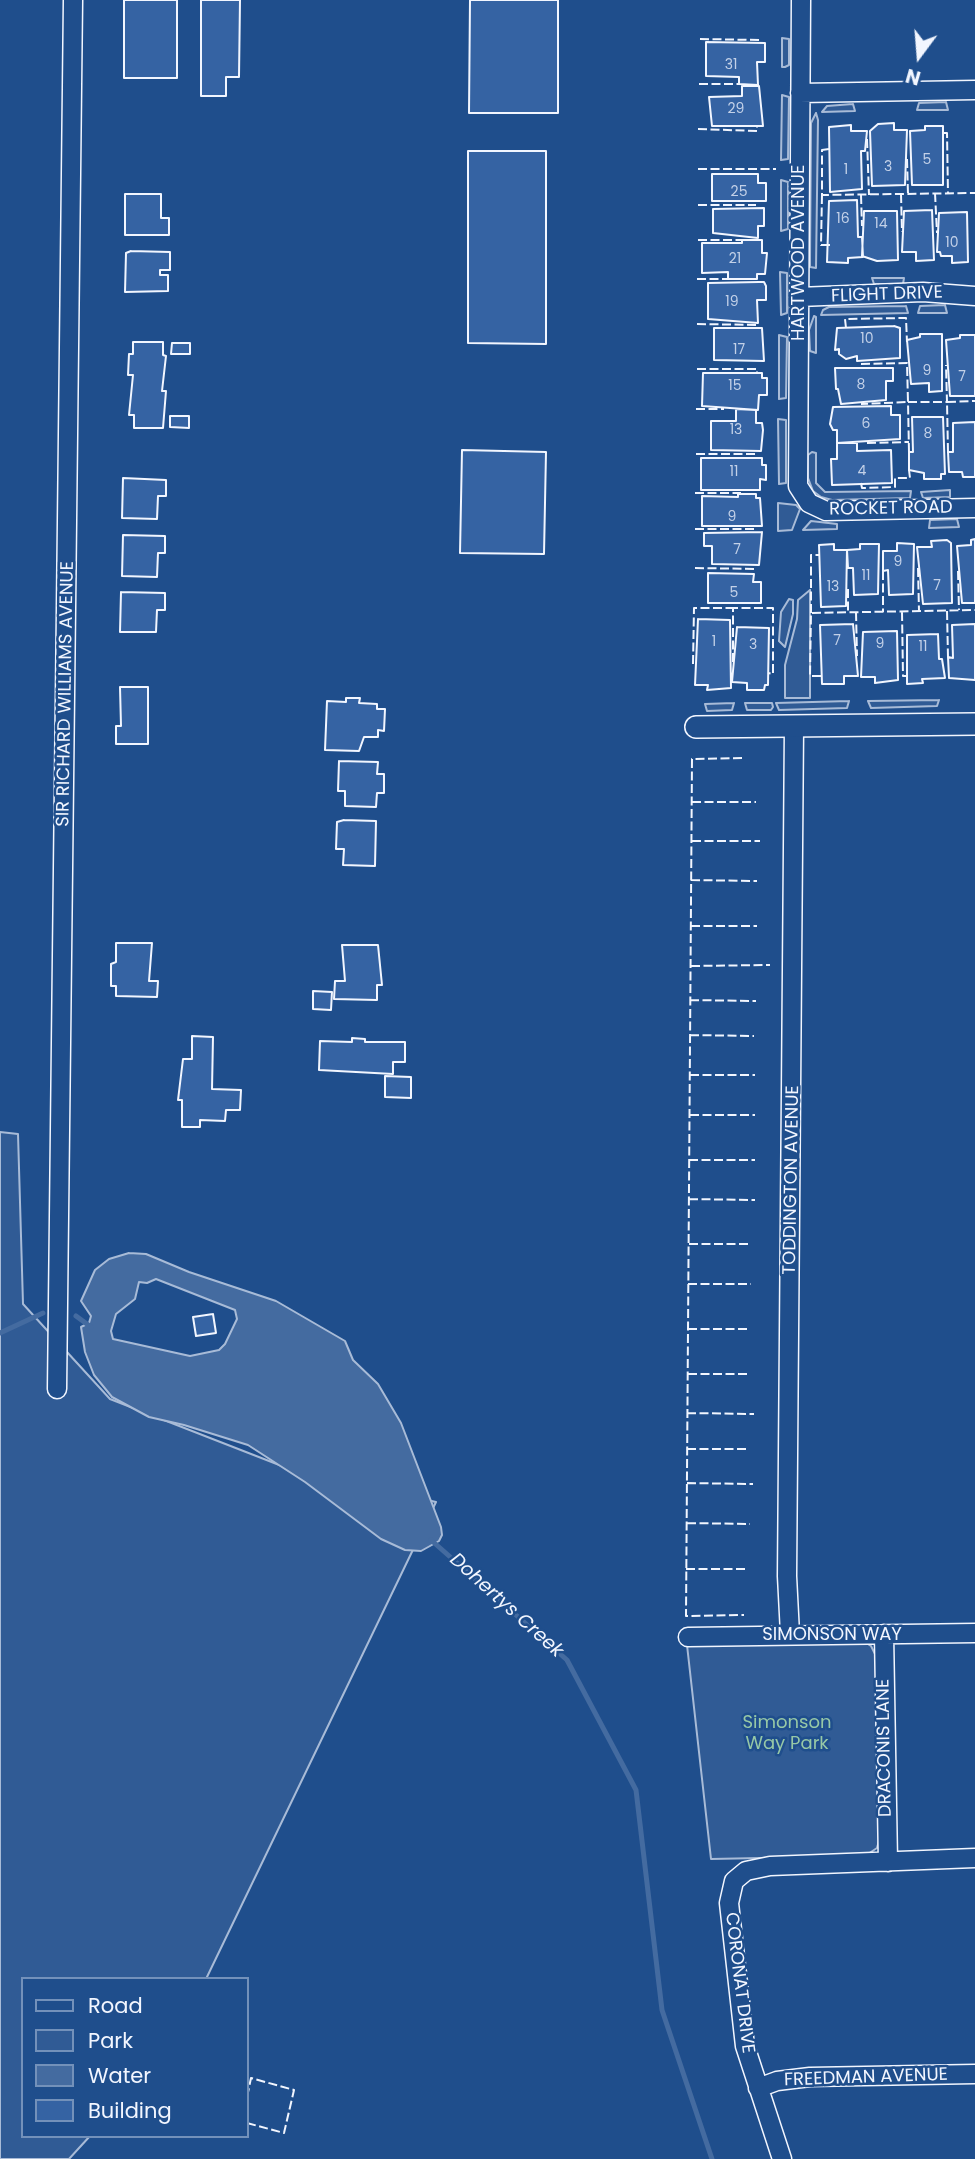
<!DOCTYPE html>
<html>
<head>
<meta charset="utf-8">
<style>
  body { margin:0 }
  #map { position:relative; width:975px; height:2159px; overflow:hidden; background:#1f4e8c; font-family:Poppins,sans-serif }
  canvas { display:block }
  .legend { position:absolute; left:21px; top:1977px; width:228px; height:161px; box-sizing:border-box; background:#1f4e8c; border:2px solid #7391ba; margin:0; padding:9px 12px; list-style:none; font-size:21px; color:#f2f6ff }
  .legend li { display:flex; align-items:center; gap:14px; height:35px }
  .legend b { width:35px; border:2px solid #7391ba }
  .north { position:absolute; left:884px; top:21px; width:70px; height:70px; -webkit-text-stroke:5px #1f4e8c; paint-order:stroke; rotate:196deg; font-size:19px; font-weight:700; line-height:28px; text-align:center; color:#f2f6ff }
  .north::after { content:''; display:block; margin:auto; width:24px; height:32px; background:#f2f6ff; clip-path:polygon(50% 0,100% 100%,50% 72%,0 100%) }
</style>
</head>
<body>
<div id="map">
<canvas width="975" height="2159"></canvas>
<ul class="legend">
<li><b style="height:9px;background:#1f4e8c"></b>Road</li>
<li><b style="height:19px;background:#305b95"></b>Park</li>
<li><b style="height:19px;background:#446ba0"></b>Water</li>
<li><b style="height:19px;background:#3563a3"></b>Building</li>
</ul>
<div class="north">N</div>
</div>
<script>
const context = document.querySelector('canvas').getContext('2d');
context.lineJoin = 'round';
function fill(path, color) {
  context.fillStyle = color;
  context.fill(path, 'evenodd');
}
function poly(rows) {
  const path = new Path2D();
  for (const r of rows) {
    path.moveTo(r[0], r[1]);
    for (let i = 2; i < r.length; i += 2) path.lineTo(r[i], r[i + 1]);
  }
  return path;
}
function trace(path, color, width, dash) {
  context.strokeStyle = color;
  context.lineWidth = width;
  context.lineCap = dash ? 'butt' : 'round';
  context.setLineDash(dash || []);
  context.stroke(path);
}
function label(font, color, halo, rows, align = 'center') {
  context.font = font + ' Poppins,sans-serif';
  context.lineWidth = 5;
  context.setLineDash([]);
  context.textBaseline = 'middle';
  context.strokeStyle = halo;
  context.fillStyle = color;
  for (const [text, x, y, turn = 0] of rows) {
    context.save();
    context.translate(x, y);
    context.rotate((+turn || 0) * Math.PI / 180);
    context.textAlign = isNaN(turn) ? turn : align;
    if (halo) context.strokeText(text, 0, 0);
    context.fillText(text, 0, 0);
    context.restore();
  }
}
const green = poly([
  [782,38,789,39,789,65,785,67,782,67,782,38],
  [782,95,789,97,788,159,781,160,782,95],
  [946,102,948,110,917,110,919,103,946,102],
  [853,104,855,111,822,112,827,106,853,104],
  [816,113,818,120,816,268,810,267,810,258,811,123,816,113],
  [781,180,788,182,788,229,781,231,781,180],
  [780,272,787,273,787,313,781,315,780,272],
  [872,278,904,278,903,284,874,284,872,278],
  [945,305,947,313,918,313,920,306,945,305],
  [906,306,908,313,821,315,823,310,829,307,906,306],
  [814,316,816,317,816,353,810,351,809,330,814,316],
  [779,335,787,337,786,398,779,399,779,335],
  [778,419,786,420,786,483,779,484,778,419],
  [812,452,816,453,816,483,825,492,911,491,910,498,832,500,821,497,813,491,808,478,808,455,812,452],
  [950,490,950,497,923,498,921,492,950,490],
  [778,503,796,505,800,509,792,530,778,531,778,503],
  [957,519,959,527,929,528,930,520,957,519],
  [811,521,837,524,837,529,803,530,811,521],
  [810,590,810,698,785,698,785,665,797,619,798,600,810,590],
  [789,599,793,600,793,614,785,647,779,641,781,612,789,599],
  [939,700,937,706,871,708,868,701,939,700],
  [849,701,847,708,779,710,776,703,849,701],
  [734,703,732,710,707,711,705,704,734,703],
  [745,703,772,703,773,707,771,710,747,710,745,703],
  [0,1132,18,1134,23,1304,110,1399,287,1468,436,1502,206,1979,23,1979,23,2136,90,2136,69,2159,0,2159,0,1132],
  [863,1641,871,1646,876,1656,880,1837,877,1848,868,1854,858,1856,711,1859,687,1645,863,1641]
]);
const water = poly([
  [129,1253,146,1254,189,1272,276,1301,345,1341,353,1360,378,1384,401,1423,441,1527,442,1535,439,1541,421,1551,405,1550,381,1539,305,1482,248,1445,184,1425,149,1417,112,1397,94,1375,85,1352,81,1327,89,1323,91,1316,81,1301,95,1270,109,1259,129,1253],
  [156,1279,235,1310,237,1319,225,1344,219,1350,190,1356,113,1339,111,1331,116,1314,135,1299,139,1282,147,1283,156,1279]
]);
const stream = poly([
  [76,1316,91,1327],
  [0,1333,43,1313],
  [431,1540,567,1660,636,1790,662,2010,712,2159]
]);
const building = poly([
  [124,0,177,0,177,78,124,78,124,0],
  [201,0,240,0,239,77,226,77,226,96,201,96,201,0],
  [470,0,558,0,558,113,469,113,470,0],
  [706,42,765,43,765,62,757,62,758,85,739,84,739,77,706,76,706,42],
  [742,86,759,86,763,126,712,126,709,97,742,96,742,86],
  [894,123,894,130,907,130,905,185,872,186,870,131,878,124,894,123],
  [851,125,851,131,867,131,865,151,861,151,862,189,830,192,829,127,851,125],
  [925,126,943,126,943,185,912,185,910,131,925,130,925,126],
  [468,151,546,151,546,344,468,343,468,151],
  [712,174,758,174,758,183,766,183,766,201,712,201,712,174],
  [125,194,161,194,161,218,169,218,169,235,125,235,125,194],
  [857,200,858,237,862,237,863,257,848,258,848,263,827,262,829,201,857,200],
  [764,208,764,226,758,226,758,238,713,233,713,209,764,208],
  [932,210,934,260,916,261,916,252,902,252,904,211,932,210],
  [864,211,897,211,898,260,877,261,862,256,864,211],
  [967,212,968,262,952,263,952,256,941,256,940,252,937,252,939,213,967,212],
  [742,240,762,240,762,253,767,253,765,274,757,274,757,279,728,279,728,272,702,273,702,243,742,243,742,240],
  [131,251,170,252,170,270,160,270,160,275,168,275,168,291,125,292,126,253,131,251],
  [759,282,764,282,766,286,766,300,757,300,758,323,708,319,708,283,759,282],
  [894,326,900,328,900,358,857,361,857,356,846,359,839,354,839,349,835,350,837,328,894,326],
  [714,328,762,328,764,361,714,360,714,328],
  [920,334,942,334,942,391,929,392,929,383,911,384,907,340,920,337,920,334],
  [960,335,975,335,975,396,950,396,946,340,960,338,960,335],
  [133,342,163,342,163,355,166,356,162,391,166,391,163,428,134,428,134,415,129,415,133,375,128,375,129,354,133,354,133,342],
  [172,343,190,343,190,354,171,354,172,343],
  [835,368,893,368,893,381,886,381,886,400,841,404,838,389,836,389,835,368],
  [703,373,762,373,762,378,767,378,767,395,759,395,758,410,702,406,703,373],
  [891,406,891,415,900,415,900,439,837,443,837,430,833,430,830,424,833,407,891,406],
  [736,409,756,410,756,423,762,423,763,430,761,451,711,450,711,421,736,421,736,409],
  [170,416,189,416,189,428,170,427,170,416],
  [912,417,943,417,945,474,941,474,941,479,924,479,924,473,909,470,909,452,913,452,912,417],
  [975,422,975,477,963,477,962,472,949,472,948,452,953,452,953,423,975,422],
  [837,443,857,443,857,451,891,450,892,483,832,485,831,459,837,459,837,443],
  [462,450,546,452,544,554,460,553,462,450],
  [701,458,762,458,762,465,766,465,766,480,760,479,760,490,701,490,701,458],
  [123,478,166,480,166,496,158,496,157,519,122,518,123,478],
  [738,494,756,494,756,498,760,498,762,526,702,526,702,496,738,497,738,494],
  [762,532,759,565,712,564,712,546,704,546,704,533,762,532],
  [123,535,165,536,165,553,158,553,157,577,122,576,123,535],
  [975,539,975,603,962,603,957,546,971,545,971,540,975,539],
  [947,540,951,543,952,603,923,604,917,547,932,547,931,541,947,540],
  [897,543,914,544,913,594,889,595,888,570,883,571,883,551,897,551,897,543],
  [834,544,834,550,847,550,846,606,821,607,819,545,834,544],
  [860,544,879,544,878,594,854,595,853,568,848,568,847,550,860,549,860,544],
  [708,573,754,574,753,582,761,582,761,603,708,603,708,573],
  [121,592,165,593,165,610,157,610,156,632,120,632,121,592],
  [698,619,730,620,731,688,707,690,708,685,695,685,698,619],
  [853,624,858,676,844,676,844,684,822,684,820,625,853,624],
  [975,624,975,680,949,678,948,657,953,658,952,625,975,624],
  [737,627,769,628,768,685,765,685,764,690,747,690,747,683,732,682,737,627],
  [897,631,898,680,875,683,875,677,861,677,863,632,897,631],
  [938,634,939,659,942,659,945,678,922,679,923,683,907,684,907,635,938,634],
  [120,687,148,687,148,744,116,744,116,726,121,726,120,687],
  [346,698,360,698,359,703,377,704,377,709,385,709,384,731,378,730,378,737,364,737,359,751,325,750,327,701,346,702,346,698],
  [339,761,378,762,377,774,384,774,384,793,377,793,376,807,345,806,345,791,338,791,339,761],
  [344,820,376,821,375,866,343,865,344,849,336,849,337,822,344,820],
  [116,943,152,943,149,981,158,981,157,997,116,996,116,986,111,986,111,964,116,962,116,943],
  [342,945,378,945,382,985,377,985,377,1000,334,999,335,981,345,981,342,945],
  [313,991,332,992,331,1010,313,1009,313,991],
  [192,1036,213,1037,212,1089,241,1090,240,1110,226,1110,225,1121,200,1120,200,1127,182,1127,182,1100,178,1100,183,1059,192,1059,192,1036],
  [352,1038,365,1039,365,1042,405,1042,405,1062,393,1062,393,1074,319,1070,320,1041,352,1042,352,1038],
  [385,1076,411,1077,411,1098,385,1097,385,1076],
  [213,1314,216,1333,196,1336,193,1317,213,1314]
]);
const minor = poly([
  [801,0,798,486,809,503,826,511,975,508],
  [800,93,975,90],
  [799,297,923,292,975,296],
  [57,1389,73,0],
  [790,1634,787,1576,794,726],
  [884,1634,888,1862],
  [688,1637,975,1633],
  [758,2088,777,2081,810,2077,975,2074],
  [782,2159,745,2046,729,1903,734,1881,746,1871,770,1866,975,1858]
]);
const tertiary = poly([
  [696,727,975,724]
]);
const fence = poly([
  [700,39,759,40],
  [699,84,739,84],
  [698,129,757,131,757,127],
  [943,133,947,133,948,193],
  [867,139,869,195],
  [829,149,822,150,822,195,975,193],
  [907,159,908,194],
  [698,169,776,169],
  [935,193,937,233],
  [901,194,902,232],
  [822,195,821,245,830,245],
  [861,195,862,226],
  [698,205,756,205],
  [698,240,747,240],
  [697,279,732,279],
  [697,324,758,325],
  [846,328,845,319,906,318,907,342],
  [861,364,907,363,908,402,861,404],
  [697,369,757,369,757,373],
  [696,409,724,409],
  [867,443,909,442],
  [909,452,908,402,947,402,946,365],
  [948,452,947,402,975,401],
  [696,454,757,454],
  [861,483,862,488,895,487,895,478,910,478,909,470],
  [695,493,741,493],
  [695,529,755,529],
  [695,568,756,569],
  [918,568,919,611],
  [883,571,883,612],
  [958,571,959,610],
  [848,589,848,613],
  [947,611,948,657],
  [856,612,857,656],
  [902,612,903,676,907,676],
  [811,613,811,555,819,555],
  [733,662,733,608,773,608,773,674,768,673],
  [693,664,694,608,733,608],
  [821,676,810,676,811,613,975,610],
  [742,758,692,759,686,1616,744,1615],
  [692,802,756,802],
  [692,841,760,841],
  [691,880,757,881],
  [691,926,757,926],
  [691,966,770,965],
  [690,1000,756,1001],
  [690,1035,754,1036],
  [690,1075,755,1075],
  [690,1115,755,1115],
  [689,1160,755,1160],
  [689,1199,755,1200],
  [689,1244,749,1244],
  [688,1284,751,1284],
  [688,1329,748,1329],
  [688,1374,748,1374],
  [687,1413,754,1414],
  [687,1449,749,1449],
  [687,1483,753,1484],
  [687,1523,750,1524],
  [686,1569,745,1569],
  [247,2097,251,2078,294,2090,284,2133,247,2123]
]);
const numberNames = [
  ["31",731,65],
  ["29",736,109],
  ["5",927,160],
  ["3",888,167],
  ["1",846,170],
  ["25",739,192],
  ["16",843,219],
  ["14",881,224],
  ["10",952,243],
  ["21",735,259],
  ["19",732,302],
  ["10",867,339],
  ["17",739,350],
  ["9",927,371],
  ["7",962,377],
  ["8",861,385],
  ["15",735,386],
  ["6",866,424],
  ["13",736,430],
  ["8",928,434],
  ["4",862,471],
  ["11",734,472],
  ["9",732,517],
  ["7",737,550],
  ["9",898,562],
  ["11",866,576],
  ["7",937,586],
  ["13",833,587],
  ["5",734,593],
  ["7",837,641],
  ["1",714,642],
  ["9",880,644],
  ["3",753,645],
  ["11",923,647]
];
const streetNames = [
  ["HARTWOOD AVENUE",799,253,-90],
  ["FLIGHT DRIVE",887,295,-2],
  ["ROCKET ROAD",891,509,-1],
  ["SIR RICHARD WILLIAMS AVENUE",66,694,-89],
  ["TODDINGTON AVENUE",792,1180,-89],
  ["SIMONSON WAY",832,1635],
  ["DRACONIS LANE",885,1748,-91],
  ["CORONAT DRIVE",739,1983,83],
  ["FREEDMAN AVENUE",866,2078,-2]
];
const parkNames = [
  ["Simonson",787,1723],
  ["Way Park",787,1744]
];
const waterNames = [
  ["Dohertys Creek",506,1606,42]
];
fill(green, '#305b95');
trace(green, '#a8bbd7', 2);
fill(water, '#446ba0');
trace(water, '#a8bbd7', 2);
trace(stream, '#446ba0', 5);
fill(building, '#3563a3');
trace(building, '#f2f6ff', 2);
trace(minor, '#f2f6ff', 21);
trace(tertiary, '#f2f6ff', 24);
trace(minor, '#1f4e8c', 18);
trace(tertiary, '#1f4e8c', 21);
trace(fence, '#f2f6ff', 2, [9, 3.5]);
label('14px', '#c3d1e8', null, numberNames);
label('18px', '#f2f6ff', '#1f4e8c', streetNames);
label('18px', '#97c8a6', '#1f4e8c', parkNames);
label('italic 19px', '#f2f6ff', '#1f4e8c', waterNames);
</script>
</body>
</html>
